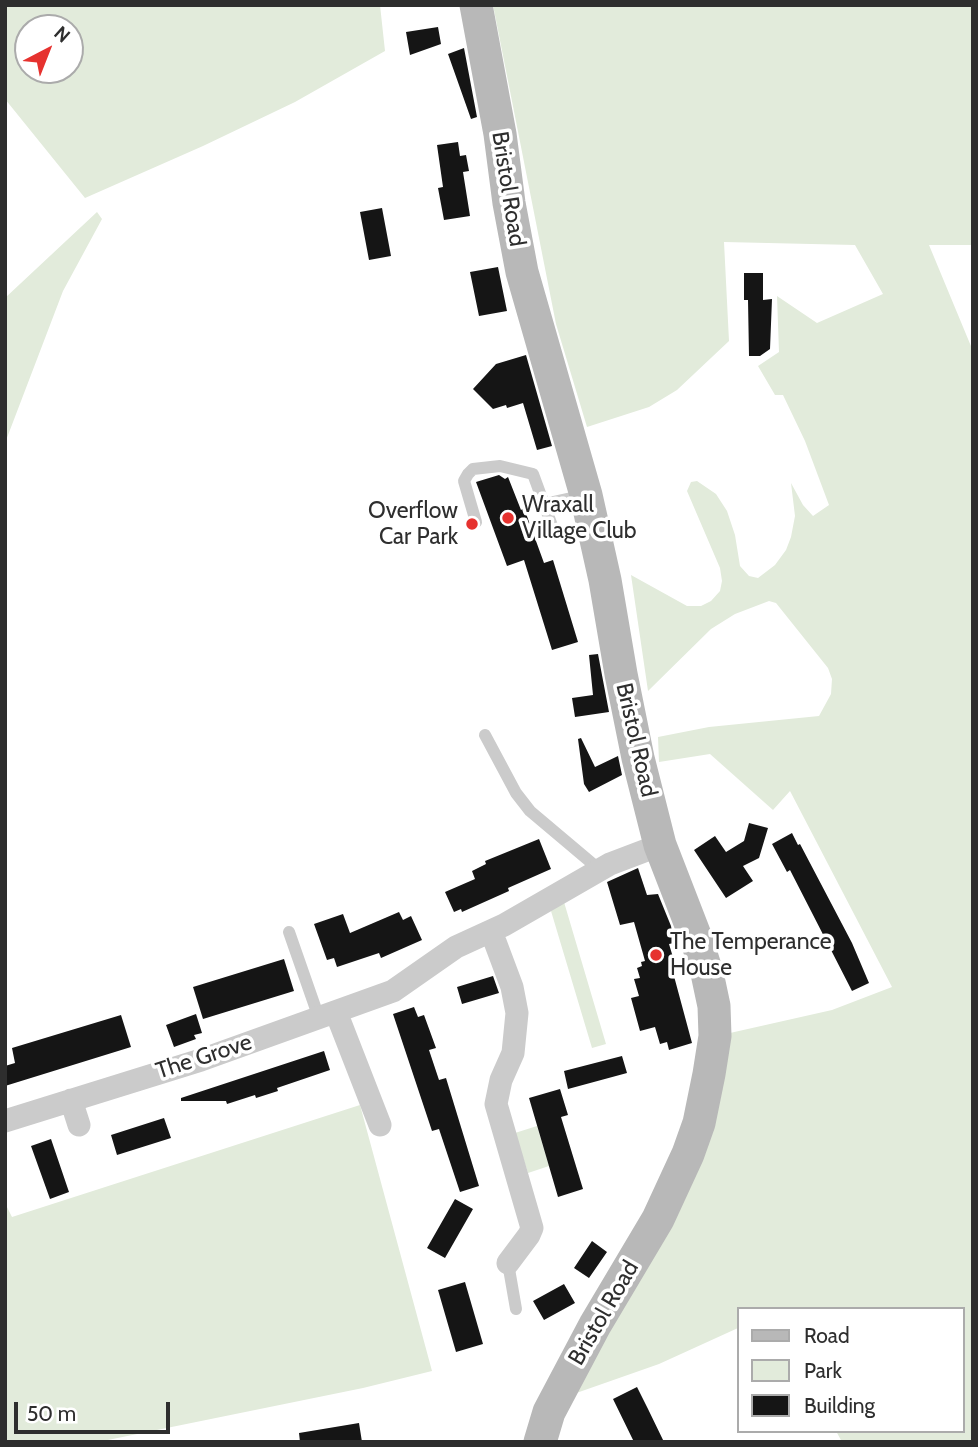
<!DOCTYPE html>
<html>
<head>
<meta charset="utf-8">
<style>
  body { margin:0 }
  #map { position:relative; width:978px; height:1447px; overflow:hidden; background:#fff; font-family:Cabin,sans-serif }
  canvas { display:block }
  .frame { position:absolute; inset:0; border:7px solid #2e2e2e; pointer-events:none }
  .legend { position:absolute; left:737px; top:1307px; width:228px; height:126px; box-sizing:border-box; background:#fff; border:2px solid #ababab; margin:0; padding:9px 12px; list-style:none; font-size:21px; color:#2e2e2e }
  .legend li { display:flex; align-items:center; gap:14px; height:35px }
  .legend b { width:35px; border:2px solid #ababab }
  .north { position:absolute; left:14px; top:14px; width:70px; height:70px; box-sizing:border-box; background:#fff; border:2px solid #ababab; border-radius:50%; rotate:42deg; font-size:19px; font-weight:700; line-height:28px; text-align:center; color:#2e2e2e }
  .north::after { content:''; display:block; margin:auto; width:24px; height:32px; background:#e6322f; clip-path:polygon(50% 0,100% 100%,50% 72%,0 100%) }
  .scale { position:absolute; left:14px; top:1402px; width:156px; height:32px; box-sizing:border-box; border:4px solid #2e2e2e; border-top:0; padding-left:9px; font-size:21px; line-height:24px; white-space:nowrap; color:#2e2e2e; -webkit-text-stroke:5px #fff; paint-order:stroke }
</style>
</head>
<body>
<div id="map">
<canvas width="978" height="1447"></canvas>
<div class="frame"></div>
<ul class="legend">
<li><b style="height:9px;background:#b8b8b8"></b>Road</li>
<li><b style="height:19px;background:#e2ebdb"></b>Park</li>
<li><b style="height:19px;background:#151515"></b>Building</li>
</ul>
<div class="north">N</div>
<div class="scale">50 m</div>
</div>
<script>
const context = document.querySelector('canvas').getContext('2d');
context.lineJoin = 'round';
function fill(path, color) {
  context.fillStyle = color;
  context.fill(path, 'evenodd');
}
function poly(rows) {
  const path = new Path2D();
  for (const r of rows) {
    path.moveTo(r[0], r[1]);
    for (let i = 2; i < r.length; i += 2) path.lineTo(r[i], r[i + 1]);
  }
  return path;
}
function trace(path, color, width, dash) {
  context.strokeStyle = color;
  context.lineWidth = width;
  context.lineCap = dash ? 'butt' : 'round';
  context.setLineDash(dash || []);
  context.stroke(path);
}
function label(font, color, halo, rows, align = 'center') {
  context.font = font + ' Cabin,sans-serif';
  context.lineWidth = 7;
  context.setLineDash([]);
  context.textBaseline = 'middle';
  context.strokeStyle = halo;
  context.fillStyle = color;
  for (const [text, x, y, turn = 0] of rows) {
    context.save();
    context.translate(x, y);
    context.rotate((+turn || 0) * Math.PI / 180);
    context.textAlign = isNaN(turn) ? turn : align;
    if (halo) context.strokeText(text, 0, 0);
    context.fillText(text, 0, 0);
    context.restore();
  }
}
const green = poly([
  [5,5,380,5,385,51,295,102,203,146,85,198,5,99],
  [70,28,70,70,28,70,28,28],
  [493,5,973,5,973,245,929,245,973,351,973,1442,842,1442,836,1431,962,1431,962,1309,738,1309,738,1328,659,1364,565,1397,730,1033,832,1010,892,987,790,791,773,810,710,754,659,762,658,737,709,727,819,716,831,694,832,679,828,668,776,603,769,601,735,614,711,629,648,691,631,575,687,606,701,606,711,601,720,591,722,581,720,568,687,491,691,482,697,481,716,494,727,511,735,535,740,566,749,576,758,578,775,565,786,550,791,537,795,516,791,483,803,505,813,516,829,505,805,441,783,395,775,395,758,366,779,352,777,296,817,323,883,294,855,245,724,242,729,341,677,390,649,407,587,427,556,324],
  [97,212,102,219,63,291,5,443,5,298],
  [564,902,606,1044,592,1048,551,911],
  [360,1105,432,1371,363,1388,98,1442,5,1442,5,1203,12,1217],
  [537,1126,549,1166,528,1173,515,1133]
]);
const building = poly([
  [438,27,441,44,410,55,406,32],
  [464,48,477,117,471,119,448,54],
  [458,142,460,156,466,155,469,171,463,172,470,216,444,220,438,188,443,187,437,145],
  [382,208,391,256,369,260,360,212],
  [498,267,507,311,479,316,470,272],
  [744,273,763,273,763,300,772,299,770,349,760,356,749,356,748,300,755,300,744,300],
  [526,355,552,446,537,450,523,403,507,408,506,405,493,409,473,389,496,364],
  [499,475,505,479,508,477,521,510,524,508,544,563,553,560,578,642,552,650,524,560,507,566,476,482],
  [598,654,609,712,575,717,572,698,593,695,589,655],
  [581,738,595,767,618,756,622,775,589,792,584,784,578,739],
  [749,823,768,828,759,858,743,866,753,881,726,898,694,850,715,836,726,852,744,841],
  [792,833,798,845,800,844,852,943,869,983,852,991,790,870,787,872,772,844],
  [539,839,551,869,508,888,509,891,462,912,461,909,454,912,445,892,475,879,472,871,486,864,485,861],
  [638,868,647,895,658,894,671,926,674,943,669,944,675,964,671,965,692,1043,669,1050,667,1042,660,1044,655,1027,640,1031,631,998,639,996,634,979,640,978,637,968,642,966,641,962,645,961,634,922,620,925,607,882],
  [399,912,403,920,411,916,422,940,381,958,379,953,337,967,334,958,327,960,314,924,343,914,350,933],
  [284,959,294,991,203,1019,193,987],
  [493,976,499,993,462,1004,457,987],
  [414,1007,418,1017,424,1015,436,1048,429,1050,439,1080,446,1078,479,1186,460,1192,439,1129,432,1131,393,1014],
  [196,1014,202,1033,194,1035,196,1039,174,1047,166,1025],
  [121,1015,131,1047,5,1086,5,1066,15,1063,12,1048],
  [324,1051,330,1070,277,1088,278,1091,256,1098,255,1095,227,1104,226,1101,181,1101,181,1098],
  [622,1056,627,1073,568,1089,564,1071],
  [560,1089,568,1115,561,1117,583,1189,558,1197,529,1098],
  [164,1118,171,1138,117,1155,111,1135],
  [51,1139,69,1192,50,1199,31,1146],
  [455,1199,473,1209,445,1258,427,1248],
  [592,1241,607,1252,589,1278,574,1268],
  [465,1282,483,1344,456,1352,438,1290],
  [564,1284,575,1303,544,1320,533,1301],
  [637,1387,648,1409,664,1442,634,1442,613,1399],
  [359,1423,362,1442,300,1442,299,1433]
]);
const service = poly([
  [544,504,585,495],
  [476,522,464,481,468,474,473,469,500,466,533,474,555,534],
  [485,735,516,793,530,811,600,870],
  [289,932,319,1018],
  [508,1263,516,1309]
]);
const minor = poly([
  [491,931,512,987,517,1013,513,1053,501,1080,496,1104,532,1228,529,1235,508,1263],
  [336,1012,380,1125],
  [71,1100,79,1125],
  [5,1121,201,1060,393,991,456,947,504,925,610,864,660,845]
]);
const secondary = poly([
  [476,5,500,134,509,203,522,272,586,495,605,580,621,674,638,758,660,845,696,938,707,973,714,1006,715,1036,709,1074,699,1123,688,1154,658,1219,595,1325,549,1412,540,1442]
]);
const markers = [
  [508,518,7,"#e6322f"],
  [472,524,7,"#e6322f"],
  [656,955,7,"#e6322f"]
];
const streetNames = [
  ["Bristol Road",508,189,81],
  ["Bristol Road",636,740,77],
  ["The Grove",204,1057,-18],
  ["Bristol Road",604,1313,-60]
];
const poiNames = [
  ["Wraxall",522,505],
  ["Village Club",522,531],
  ["Overflow",458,511,"right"],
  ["Car Park",458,537,"right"],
  ["The Temperance",670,942],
  ["House",670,968]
];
fill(green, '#e2ebdb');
fill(building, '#151515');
trace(service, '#cbcbcb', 12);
trace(minor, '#cbcbcb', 23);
trace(secondary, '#b8b8b8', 33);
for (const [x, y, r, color] of markers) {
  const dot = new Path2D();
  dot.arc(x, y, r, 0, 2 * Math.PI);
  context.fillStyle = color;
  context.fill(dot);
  trace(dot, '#fff', 2.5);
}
label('23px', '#2e2e2e', '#fff', streetNames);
label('23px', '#2e2e2e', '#fff', poiNames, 'left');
</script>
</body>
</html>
